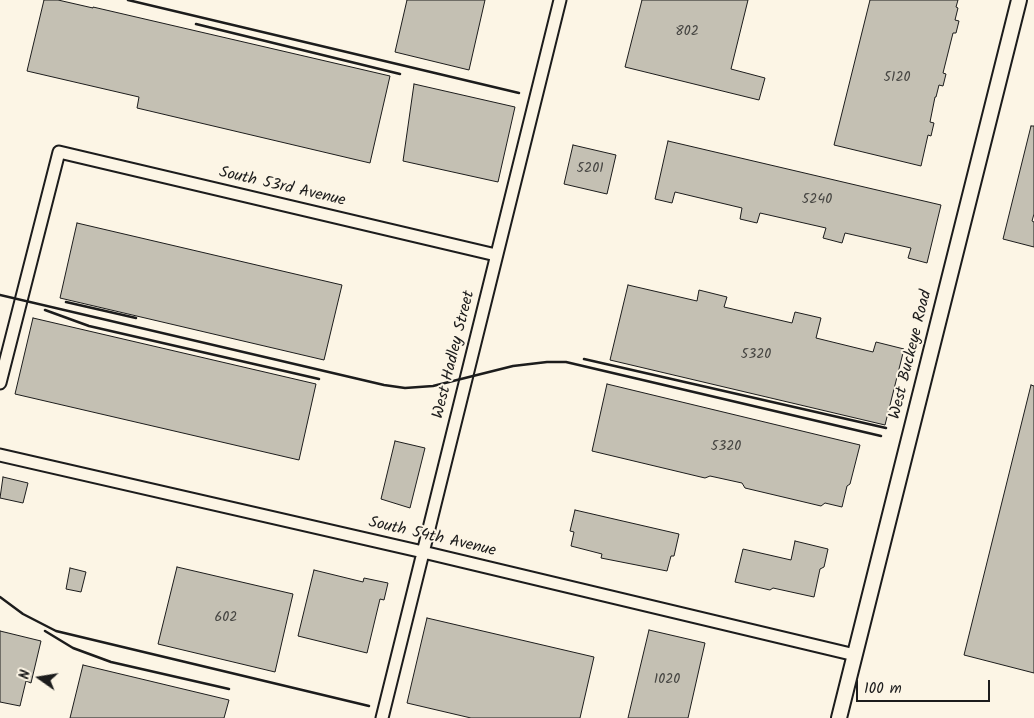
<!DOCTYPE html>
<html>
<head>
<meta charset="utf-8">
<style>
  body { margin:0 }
  #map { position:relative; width:1034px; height:718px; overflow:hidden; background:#fcf5e5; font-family:Kalam,sans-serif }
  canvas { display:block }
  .north { position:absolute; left:15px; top:653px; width:50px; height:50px; -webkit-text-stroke:4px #fcf5e5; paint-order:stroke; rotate:283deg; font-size:14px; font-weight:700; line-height:20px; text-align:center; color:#1c1c1c }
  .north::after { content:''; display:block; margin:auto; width:18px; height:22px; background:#1c1c1c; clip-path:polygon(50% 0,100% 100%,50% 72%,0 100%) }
  .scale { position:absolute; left:856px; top:680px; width:134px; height:22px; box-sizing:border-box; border:2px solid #1c1c1c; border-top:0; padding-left:6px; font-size:15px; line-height:18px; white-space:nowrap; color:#1c1c1c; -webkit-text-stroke:4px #fcf5e5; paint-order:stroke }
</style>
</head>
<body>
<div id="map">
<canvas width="1034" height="718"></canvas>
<div class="north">N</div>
<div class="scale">100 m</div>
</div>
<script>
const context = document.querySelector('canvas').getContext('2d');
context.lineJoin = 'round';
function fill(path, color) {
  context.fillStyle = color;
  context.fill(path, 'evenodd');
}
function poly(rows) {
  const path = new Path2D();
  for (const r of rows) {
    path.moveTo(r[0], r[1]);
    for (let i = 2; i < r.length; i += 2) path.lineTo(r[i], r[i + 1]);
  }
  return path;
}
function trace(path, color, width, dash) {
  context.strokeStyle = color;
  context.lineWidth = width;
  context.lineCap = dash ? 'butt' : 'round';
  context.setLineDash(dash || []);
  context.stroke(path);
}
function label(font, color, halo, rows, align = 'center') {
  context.font = font + ' Kalam,sans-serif';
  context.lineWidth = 4;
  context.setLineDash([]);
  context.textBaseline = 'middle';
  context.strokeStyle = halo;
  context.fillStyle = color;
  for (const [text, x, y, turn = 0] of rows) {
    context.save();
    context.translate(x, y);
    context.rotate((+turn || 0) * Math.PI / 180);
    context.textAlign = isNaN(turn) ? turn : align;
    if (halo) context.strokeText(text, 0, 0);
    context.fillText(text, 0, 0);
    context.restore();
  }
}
const building = poly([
  [44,0,58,0,93,8,93,7,390,76,370,163,137,108,139,97,27,71,44,0],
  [407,0,485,0,469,70,395,52,407,0],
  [642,0,748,0,731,69,765,78,759,100,625,67,642,0],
  [870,0,958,0,956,7,958,8,955,20,959,21,956,33,953,33,943,73,946,74,943,86,939,85,936,97,935,97,930,122,934,123,931,136,928,135,921,166,834,145,870,0],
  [414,84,515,107,498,182,403,161,414,84],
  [1031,126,1034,126,1034,214,1032,221,1034,222,1034,247,1003,239,1031,126],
  [668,141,941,205,927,263,908,258,911,248,845,233,842,243,823,238,826,228,760,213,757,223,740,219,742,208,675,192,672,203,655,199,668,141],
  [573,145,616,155,607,194,564,184,573,145],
  [77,223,342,285,324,360,60,298,77,223],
  [628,285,697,301,699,290,727,297,724,307,792,323,795,312,821,318,816,338,873,352,876,342,904,349,885,425,610,360,628,285],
  [33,318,316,384,299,460,15,394,33,318],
  [607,384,860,445,850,484,847,486,842,507,825,503,821,506,745,488,742,483,710,476,705,478,592,451,607,384],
  [1031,385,1034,386,1034,673,964,655,1031,385],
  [395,441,425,448,410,508,381,499,395,441],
  [3,477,28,483,23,503,0,498,3,477],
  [575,510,679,534,674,556,671,556,667,571,601,558,602,554,571,546,574,532,570,531,575,510],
  [795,541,828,549,824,567,820,569,814,597,773,588,770,590,735,582,743,549,791,560,795,541],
  [177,567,293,594,275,672,158,644,177,567],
  [70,568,86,572,81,592,66,589,70,568],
  [314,570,363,582,364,578,388,583,384,600,380,599,367,653,298,636,314,570],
  [427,618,594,657,580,718,471,718,407,703,427,618],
  [649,630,705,643,688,718,628,718,649,630],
  [0,631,41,641,31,683,26,681,20,706,0,702,0,631],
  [83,665,229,700,224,718,70,718,83,665]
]);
const minor = poly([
  [0,383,59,152,496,255],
  [0,455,423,552,855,655],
  [382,718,560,0]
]);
const major = poly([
  [839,718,1019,0]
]);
const rail = poly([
  [128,0,519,93],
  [196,24,400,74],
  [0,295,384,385,405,388,433,386,513,366,547,362,566,362,881,436],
  [66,302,136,318],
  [45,310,89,326,319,379],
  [584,359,886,428],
  [0,597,23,614,56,631,369,706],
  [45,631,73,648,111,662,229,689]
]);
const numberNames = [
  ["802",687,33],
  ["5120",897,79],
  ["5201",590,170],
  ["5240",817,201],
  ["5320",756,356],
  ["5320",726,448],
  ["602",226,619],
  ["1020",667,681]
];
const streetNames = [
  ["South 53rd Avenue",282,188,13],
  ["West Hadley Street",455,355,-76],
  ["West Buckeye Road",912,355,-76],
  ["South 54th Avenue",432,538,13]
];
fill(building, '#c4c0b3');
trace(building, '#1c1c1c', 1);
trace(minor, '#1c1c1c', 15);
trace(major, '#1c1c1c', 18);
trace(minor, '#fcf5e5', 11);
trace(major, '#fcf5e5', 14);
trace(rail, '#1c1c1c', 2.5);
label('14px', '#464542', null, numberNames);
label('16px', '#1c1c1c', '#fcf5e5', streetNames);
</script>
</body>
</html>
